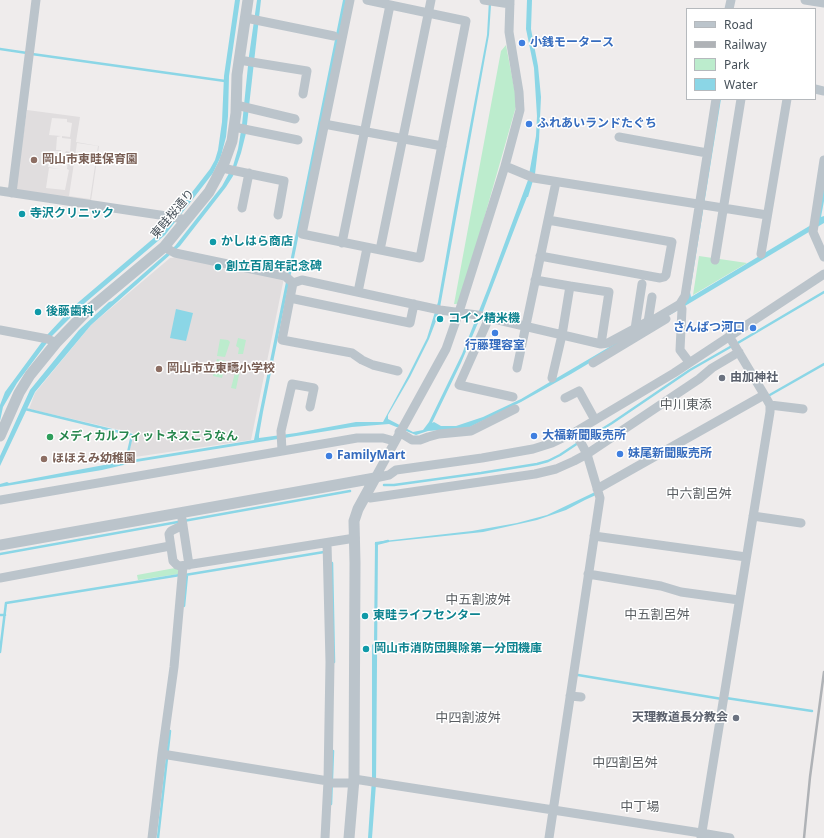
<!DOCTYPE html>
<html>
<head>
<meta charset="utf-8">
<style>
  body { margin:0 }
  #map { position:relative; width:824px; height:838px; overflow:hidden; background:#efecec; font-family:"Noto Sans",sans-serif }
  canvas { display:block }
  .legend { position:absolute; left:686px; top:8px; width:130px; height:92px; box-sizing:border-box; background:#fff; border:1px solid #b5b9bd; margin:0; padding:5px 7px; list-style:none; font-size:12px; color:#465059 }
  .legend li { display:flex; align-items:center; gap:8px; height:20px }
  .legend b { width:20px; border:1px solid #b5b9bd }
</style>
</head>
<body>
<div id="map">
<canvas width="824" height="838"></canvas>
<ul class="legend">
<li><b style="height:5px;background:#bbc4cb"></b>Road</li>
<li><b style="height:5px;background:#afb2b6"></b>Railway</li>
<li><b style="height:11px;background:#bceccd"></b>Park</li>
<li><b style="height:11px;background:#8bd6e6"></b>Water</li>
</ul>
</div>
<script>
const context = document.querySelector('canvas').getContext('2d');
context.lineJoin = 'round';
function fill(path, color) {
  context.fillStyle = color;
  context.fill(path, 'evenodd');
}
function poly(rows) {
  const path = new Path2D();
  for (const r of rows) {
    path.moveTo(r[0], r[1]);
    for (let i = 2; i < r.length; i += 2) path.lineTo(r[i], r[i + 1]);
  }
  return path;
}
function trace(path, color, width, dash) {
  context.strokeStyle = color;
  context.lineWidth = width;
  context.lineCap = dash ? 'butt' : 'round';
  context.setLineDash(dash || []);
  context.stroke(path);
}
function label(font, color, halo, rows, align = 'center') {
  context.font = font + ' "Noto Sans","Noto Sans JP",sans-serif';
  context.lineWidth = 3;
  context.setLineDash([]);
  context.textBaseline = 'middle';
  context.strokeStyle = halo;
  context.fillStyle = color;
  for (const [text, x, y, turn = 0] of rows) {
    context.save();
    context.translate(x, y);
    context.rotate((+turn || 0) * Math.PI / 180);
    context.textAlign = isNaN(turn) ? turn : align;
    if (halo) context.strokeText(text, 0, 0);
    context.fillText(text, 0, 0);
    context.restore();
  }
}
const education = poly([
  [27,110,80,117,76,142,99,146,91,201,15,190],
  [52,118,67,119,67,122,72,123,70,137,62,136,62,138,71,139,70,152,66,151,65,153,69,153,67,169,69,170,65,190,46,188,49,168,60,169,48,167,50,151,61,151,61,150,56,150,57,137,61,136,49,135],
  [77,143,98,146,90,199,69,196],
  [181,257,284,278,251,440,128,458,133,433,29,409,35,393,91,325,170,258]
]);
const green = poly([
  [506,45,517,103,460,303,456,304,454,304,501,51],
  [699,256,747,263,693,295],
  [238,338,246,340,243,354,238,354,239,348,236,346],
  [220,339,228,340,230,342,225,357,217,356],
  [217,359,226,361,222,378,213,376],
  [236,369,240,370,236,389,231,388],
  [175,568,180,570,179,574,138,580,137,575]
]);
const water = poly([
  [235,0,240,0,229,76,228,116,226,137,221,156,213,173,165,235,86,302,52,336,17,383,3,407,0,421,0,405,5,392,47,335,74,306,162,231,210,169,215,160,218,150,222,122,224,76],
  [257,0,261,0,246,133,241,153,233,176,226,187,180,246,91,325,35,392,0,466,0,456,30,390,79,330,109,302,112,301,175,246,222,186,233,166,238,149,242,125,249,56],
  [343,0,346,0,263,412,259,435,259,438,296,433,356,422,383,422,408,376,427,338,438,302,454,211,487,35,489,0,491,5,489,35,439,313,429,339,410,377,388,415,388,419,413,432,423,430,429,422,462,354,488,288,528,180,536,136,537,116,534,68,526,29,527,0,532,0,531,29,538,66,541,97,539,140,535,174,528,197,527,197,519,217,483,311,461,363,432,423,434,422,441,426,456,426,483,417,521,399,684,303,718,99,721,99,690,292,691,297,816,222,824,173,824,201,821,217,824,216,824,223,571,374,521,402,468,428,428,431,416,435,389,424,352,427,136,462,102,470,0,487,0,484,7,482,9,483,125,461,254,440],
  [176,309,193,313,186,341,170,338],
  [595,492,596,495,585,500,566,510,537,520,483,532,378,543,376,784,372,838,368,838,372,778,372,645,374,643,375,542,472,531,517,523,547,515]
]);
const stream = poly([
  [0,49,27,53],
  [32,54,225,81],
  [736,344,824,292],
  [768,396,824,364],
  [25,409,132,435,127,457,127,462],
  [583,441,612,423,690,370,732,346],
  [384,485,394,485,481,473,537,464,548,461,560,455,578,443],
  [376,544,388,541],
  [0,554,350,491],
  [332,563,334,662],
  [185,575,324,552],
  [184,606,187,575],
  [0,615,5,615],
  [0,652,6,603,180,575],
  [578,675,722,699],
  [726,698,812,711],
  [331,804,333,751],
  [158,838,170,731]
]);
const minor = poly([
  [350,0,302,234,420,258,466,21,367,0],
  [484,0,510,4],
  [805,0,824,3],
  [729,9,731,0],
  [246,18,334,36],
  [239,60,307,71,303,94],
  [815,89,824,91],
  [236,105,295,119],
  [324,124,442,146],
  [234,127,298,140],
  [619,137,707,153],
  [824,160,813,232,824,257],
  [505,166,534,178,767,215],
  [222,168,284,181,278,215],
  [0,191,173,217,186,220],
  [12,193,36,0],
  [242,208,249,173],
  [342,243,390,5],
  [164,247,175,253,285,276,293,283,302,280,440,310,477,315,601,344,608,343,647,322,653,320,680,304,685,296,716,99],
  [380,250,431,0],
  [761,254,787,99],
  [540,256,660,278,664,277,666,275,672,242,548,220],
  [715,260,741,99],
  [535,280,570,286],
  [293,283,282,340,352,353,362,360,373,365,398,371],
  [358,292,367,248],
  [290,298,410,323,414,304],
  [680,304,682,309,680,350,689,362],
  [489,318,459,385,513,397],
  [648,322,652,297],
  [635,329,642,284],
  [0,330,48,339,56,343],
  [593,363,666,319],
  [517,368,556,182],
  [552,378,562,335,570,286,609,292,601,344],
  [565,398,579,391,595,420],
  [770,405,803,409],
  [399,432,412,440,420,440,428,437,439,434,471,431,515,409],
  [282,451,281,431,292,384,314,388,310,407],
  [375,478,446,349,459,312,505,166,520,110,519,92,509,32,510,0],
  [375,478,389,475,396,470,482,458,533,449,552,443,575,432,674,373,824,274],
  [597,489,764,395],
  [365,495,370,498,384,496,535,474,556,469,574,461,587,454,699,379,712,368,739,352],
  [0,500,357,438,383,438,394,441],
  [753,516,801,523],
  [182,519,189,565],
  [183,525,171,531,169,534,173,561,177,565,180,566,355,538],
  [594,536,746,557],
  [588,574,661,586,681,592,739,600],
  [0,578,170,546],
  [570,696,581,697],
  [162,754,328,781],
  [354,779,701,833],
  [328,783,354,783],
  [707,834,730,838],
  [152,838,162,754,174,667,183,566],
  [325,838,328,781,330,662,327,543],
  [549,838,600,498,587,454,575,432],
  [701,838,770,412,770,405,765,396,729,336]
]);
const tertiary = poly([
  [0,436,19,393,30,375,56,343,86,312,164,247,209,192,216,179,224,163,232,141,236,113,237,75,248,0],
  [0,545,375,478],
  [349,838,354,779,355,563,354,521,358,509,375,478]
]);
const rail = poly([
  [804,838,810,777,824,672]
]);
const markers = [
  [522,43,4,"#3f7fe0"],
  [529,124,4,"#3f7fe0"],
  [34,160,4,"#8d6e63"],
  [22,214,4,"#0f9aa8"],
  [213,242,4,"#0f9aa8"],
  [218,267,4,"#0f9aa8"],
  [38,312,4,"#0f9aa8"],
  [440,319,4,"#0f9aa8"],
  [753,328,4,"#3f7fe0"],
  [495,333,4,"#3f7fe0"],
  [159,369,4,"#8d6e63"],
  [722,378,4,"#6b7280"],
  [534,436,4,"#3f7fe0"],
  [50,437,4,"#2e9e5b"],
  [620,454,4,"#3f7fe0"],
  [329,456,4,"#3f7fe0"],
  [44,459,4,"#8d6e63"],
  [365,616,4,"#0f9aa8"],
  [366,649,4,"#0f9aa8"],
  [736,718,4,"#6b7280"]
];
const shopNames = [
  ["小銭モータース",530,43],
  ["ふれあいランドたぐち",537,124],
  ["さんぱつ河口",745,328,"right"],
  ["行藤理容室",495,346,"center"],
  ["大福新聞販売所",542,436],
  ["妹尾新聞販売所",628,454],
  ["FamilyMart",337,456]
];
const educationNames = [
  ["岡山市東畦保育園",42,160],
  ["岡山市立東疇小学校",167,369],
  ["ほほえみ幼稚園",52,459]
];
const cultureNames = [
  ["寺沢クリニック",30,214],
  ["かしはら商店",221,242],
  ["創立百周年記念碑",226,267],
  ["後藤歯科",46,312],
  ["コイン精米機",448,319],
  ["東畦ライフセンター",373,616],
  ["岡山市消防団興除第一分団機庫",374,649]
];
const streetNames = [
  ["東畦桜通り",173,214,-50]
];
const worshipNames = [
  ["由加神社",730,378],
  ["天理教道長分教会",728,718,"right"]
];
const leisureNames = [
  ["メディカルフィットネスこうなん",58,437]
];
const neighbourhoodNames = [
  ["中川東添",686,405],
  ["中六割呂舛",699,494],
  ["中五割波舛",478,600],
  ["中五割呂舛",657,615],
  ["中四割波舛",468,718],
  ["中四割呂舛",625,763],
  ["中丁場",640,807]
];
fill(education, '#e0ddde');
fill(green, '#bceccd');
fill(water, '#8bd6e6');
trace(stream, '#8bd6e6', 2.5);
trace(minor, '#bbc4cb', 9);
trace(tertiary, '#bbc4cb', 11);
trace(rail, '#afb2b6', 2.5);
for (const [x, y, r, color] of markers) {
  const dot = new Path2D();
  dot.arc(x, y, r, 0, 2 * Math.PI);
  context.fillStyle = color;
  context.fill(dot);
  trace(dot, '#fff', 1.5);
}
label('bold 12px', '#366cbe', '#fff', shopNames, 'left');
label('bold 12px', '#785e54', '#fff', educationNames, 'left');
label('bold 12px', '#0d838f', '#fff', cultureNames, 'left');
label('12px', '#465059', '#fff', streetNames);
label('bold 12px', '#5b616d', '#fff', worshipNames, 'left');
label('bold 12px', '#27864d', '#fff', leisureNames, 'left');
label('13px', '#595d61', '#fff', neighbourhoodNames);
</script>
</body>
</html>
